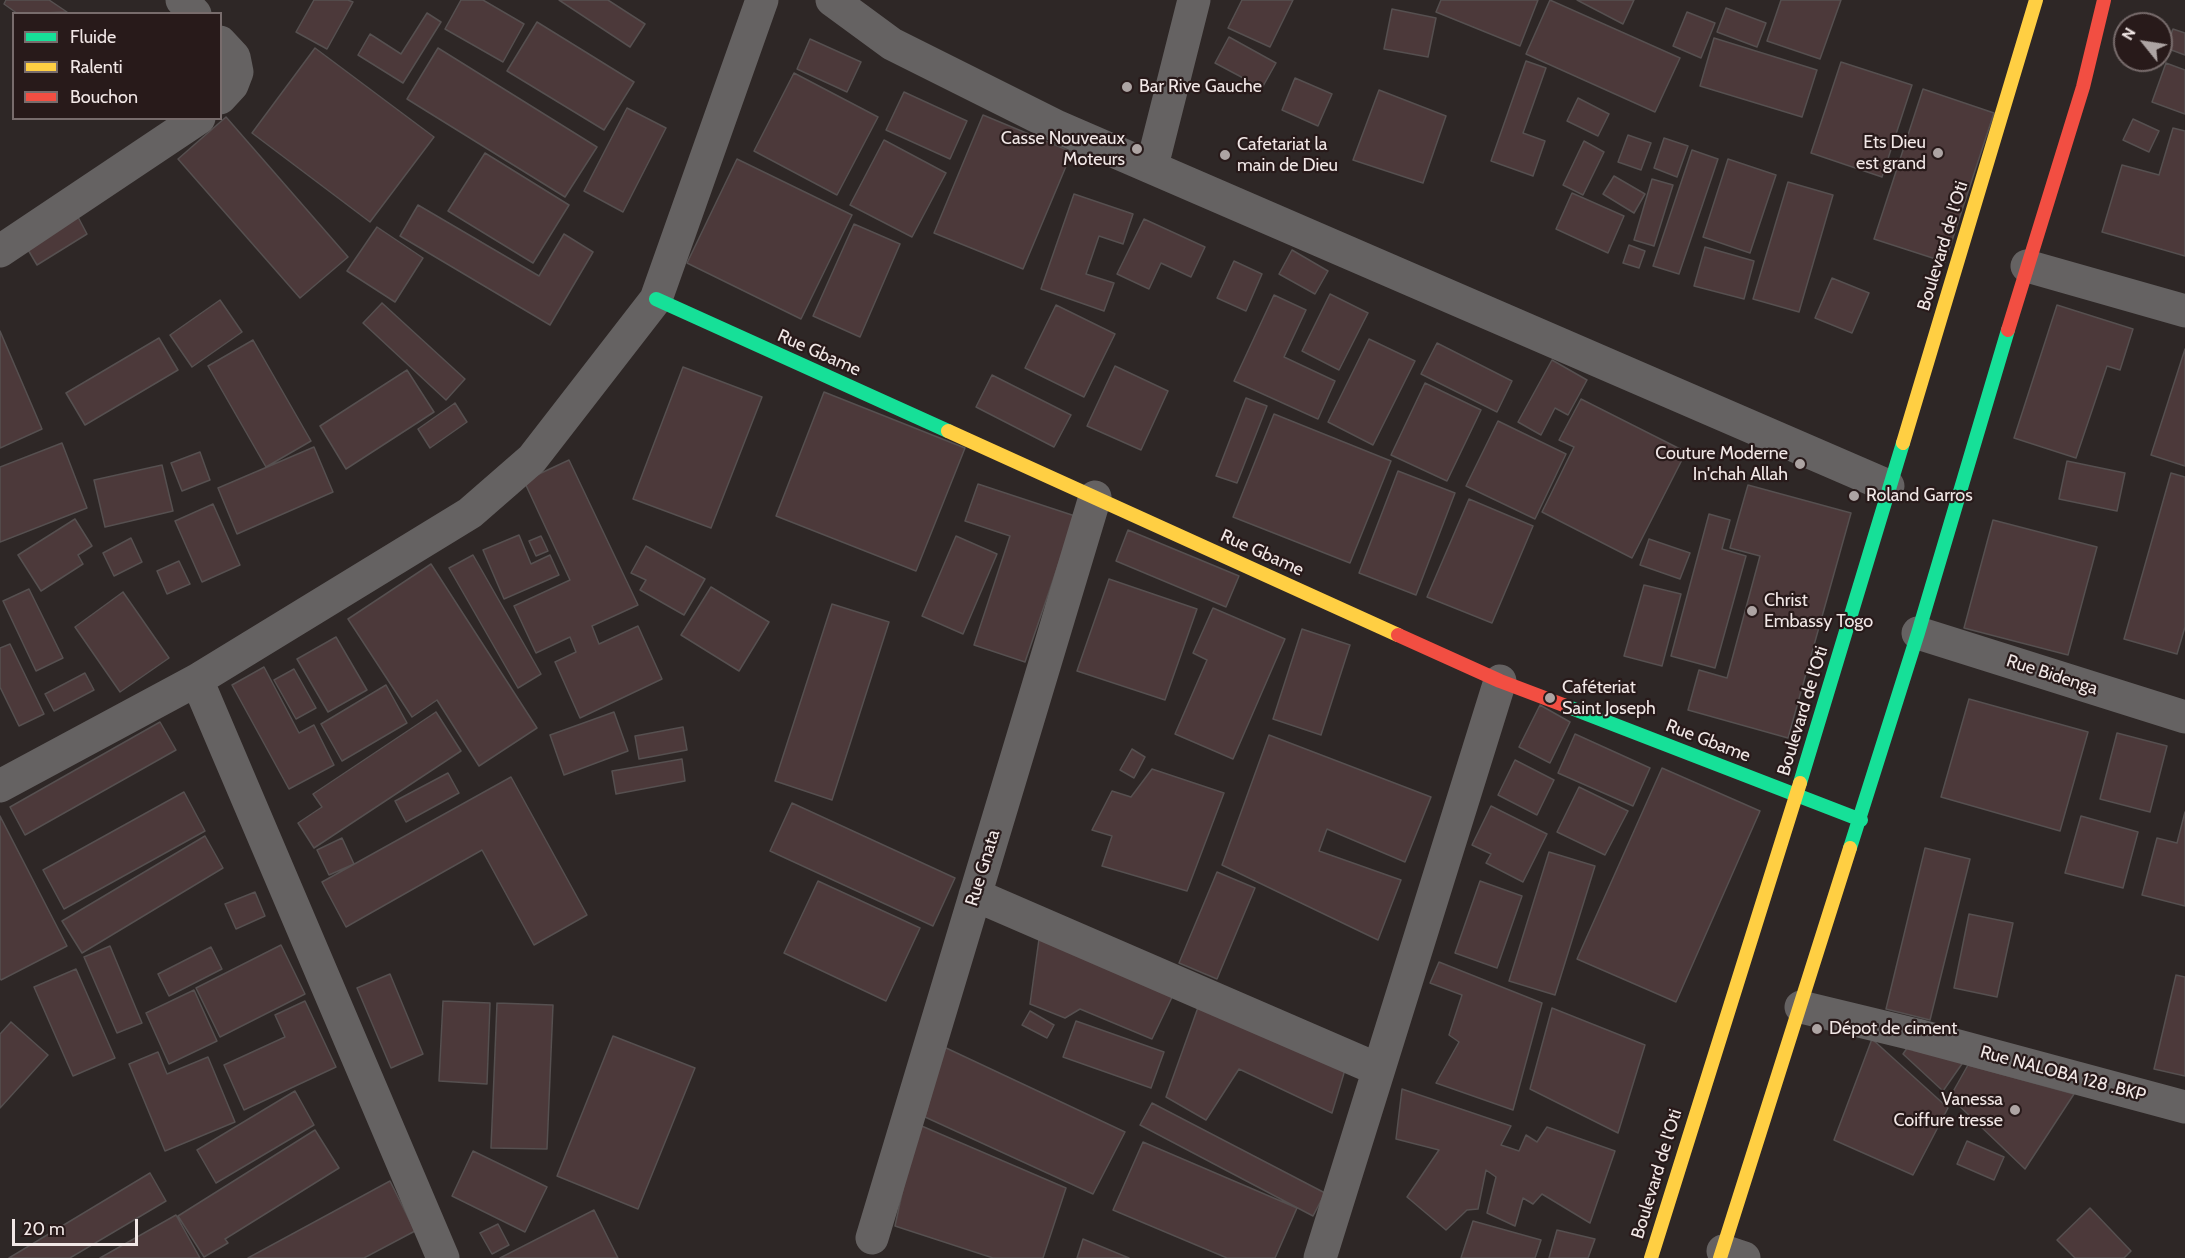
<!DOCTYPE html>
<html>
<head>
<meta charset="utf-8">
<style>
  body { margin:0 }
  #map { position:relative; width:2185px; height:1258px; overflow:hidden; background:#2e2726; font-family:Cabin,sans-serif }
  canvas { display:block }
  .legend { position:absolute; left:12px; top:12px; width:210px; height:108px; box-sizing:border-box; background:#281a1a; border:2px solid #786c6c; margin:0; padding:8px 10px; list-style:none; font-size:18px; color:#f1e7e6 }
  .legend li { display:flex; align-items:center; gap:12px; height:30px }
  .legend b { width:30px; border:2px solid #786c6c }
  .north { position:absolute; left:2113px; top:12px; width:60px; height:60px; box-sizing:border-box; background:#281a1a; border:2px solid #786c6c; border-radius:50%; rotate:300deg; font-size:16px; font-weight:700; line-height:24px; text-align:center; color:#f1e7e6 }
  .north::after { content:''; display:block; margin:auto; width:21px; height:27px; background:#ada4a3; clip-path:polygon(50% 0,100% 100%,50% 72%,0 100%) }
  .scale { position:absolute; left:12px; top:1219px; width:126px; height:27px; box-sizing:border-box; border:3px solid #f1e7e6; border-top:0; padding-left:8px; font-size:18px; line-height:21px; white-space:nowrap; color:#f1e7e6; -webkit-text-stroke:4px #281a1a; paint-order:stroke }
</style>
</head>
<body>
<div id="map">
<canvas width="2185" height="1258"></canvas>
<ul class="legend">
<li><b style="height:8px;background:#16e098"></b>Fluide</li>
<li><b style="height:8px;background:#ffcf43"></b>Ralenti</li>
<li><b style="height:8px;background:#f24e42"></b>Bouchon</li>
</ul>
<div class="north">N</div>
<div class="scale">20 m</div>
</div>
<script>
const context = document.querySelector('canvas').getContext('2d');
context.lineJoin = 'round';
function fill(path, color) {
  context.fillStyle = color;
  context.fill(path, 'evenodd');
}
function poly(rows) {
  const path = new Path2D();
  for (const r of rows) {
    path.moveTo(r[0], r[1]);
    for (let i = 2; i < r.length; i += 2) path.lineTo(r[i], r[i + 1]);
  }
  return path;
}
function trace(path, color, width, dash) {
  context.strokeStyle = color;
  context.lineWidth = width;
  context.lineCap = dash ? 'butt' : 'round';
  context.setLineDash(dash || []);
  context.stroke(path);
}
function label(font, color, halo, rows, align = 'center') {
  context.font = font + ' Cabin,sans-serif';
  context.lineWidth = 4.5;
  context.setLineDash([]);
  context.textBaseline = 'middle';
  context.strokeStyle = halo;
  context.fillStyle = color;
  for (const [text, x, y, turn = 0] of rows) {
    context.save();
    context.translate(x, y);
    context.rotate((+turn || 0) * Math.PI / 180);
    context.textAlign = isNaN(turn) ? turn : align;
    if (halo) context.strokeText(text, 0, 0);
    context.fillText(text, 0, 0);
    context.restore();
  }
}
const building = poly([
  [6,0,49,0,67,12,18,14,4,4,6,0],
  [314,0,348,0,353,2,327,49,296,32,314,0],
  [461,0,483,0,524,24,503,62,445,29,461,0],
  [559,0,608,0,645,24,630,47,559,0],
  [1242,0,1293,0,1270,47,1228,28,1242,0],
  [1441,0,1538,0,1520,46,1436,12,1441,0],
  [1550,0,1680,58,1655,112,1526,54,1550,0],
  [1577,0,1634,0,1623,24,1577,0],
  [1781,0,1841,0,1820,59,1767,41,1781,0],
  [1726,8,1766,23,1757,47,1717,32,1726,8],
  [1392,9,1436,18,1428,57,1384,49,1392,9],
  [1687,12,1715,23,1701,58,1673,46,1687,12],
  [427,13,441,22,403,83,358,55,370,34,401,54,427,13],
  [537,22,634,82,604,130,507,71,537,22],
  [2173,29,2185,33,2185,55,2166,48,2173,29],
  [1229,37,1276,63,1262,88,1215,63,1229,37],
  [1714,38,1817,70,1802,117,1700,86,1714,38],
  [810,39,861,62,847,92,797,69,810,39],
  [315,48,434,137,370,222,252,133,315,48],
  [438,48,597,147,565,197,407,99,438,48],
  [1526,61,1546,68,1523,133,1545,141,1533,176,1491,161,1526,61],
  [1841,62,1912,85,1882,177,1811,153,1841,62],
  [2166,63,2185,70,2185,114,2152,102,2166,63],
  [794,73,878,117,837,195,754,151,794,73],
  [1295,78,1332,94,1318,126,1282,110,1295,78],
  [1923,89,1994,113,1945,262,1874,239,1923,89],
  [1379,90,1446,116,1423,183,1353,160,1379,90],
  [904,92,967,121,950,159,886,130,904,92],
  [1578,98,1609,114,1598,136,1567,121,1578,98],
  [627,108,666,128,623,212,584,191,627,108],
  [983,115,1072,152,1023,269,934,233,983,115],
  [226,117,348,257,300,298,178,159,226,117],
  [2133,119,2159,131,2149,152,2123,140,2133,119],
  [2173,128,2185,131,2185,256,2102,232,2122,165,2159,175,2173,128],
  [1628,135,1651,143,1641,170,1618,162,1628,135],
  [1664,138,1688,146,1677,177,1654,168,1664,138],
  [884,140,946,173,912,237,850,205,884,140],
  [1584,141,1604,152,1583,195,1563,185,1584,141],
  [1692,150,1718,159,1679,274,1653,266,1692,150],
  [485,153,569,205,533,263,448,211,485,153],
  [737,159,852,215,801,319,687,263,737,159],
  [1728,159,1776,175,1750,253,1703,237,1728,159],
  [1614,176,1645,194,1634,213,1603,194,1614,176],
  [1652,179,1673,185,1654,246,1634,240,1652,179],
  [1788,182,1833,195,1799,312,1753,299,1788,182],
  [1572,193,1624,216,1608,253,1556,229,1572,193],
  [1074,194,1133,214,1123,244,1099,236,1086,274,1114,283,1104,311,1041,289,1074,194],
  [418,205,539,276,564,234,593,252,550,325,400,236,418,205],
  [78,217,87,234,37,265,27,248,78,217],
  [1144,219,1205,247,1191,277,1161,263,1149,289,1117,274,1144,219],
  [854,224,900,244,860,337,813,316,854,224],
  [377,227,423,258,395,302,347,271,377,227],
  [1629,245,1645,251,1639,268,1623,263,1629,245],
  [1705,247,1754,261,1744,299,1694,286,1705,247],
  [1292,250,1328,271,1315,294,1279,274,1292,250],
  [1234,261,1262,274,1246,311,1217,298,1234,261],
  [1832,278,1869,293,1852,333,1815,318,1832,278],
  [1330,294,1368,313,1339,370,1302,351,1330,294],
  [1274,295,1306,310,1284,357,1335,381,1318,419,1234,381,1274,295],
  [220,300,242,332,192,367,170,335,220,300],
  [382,303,465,379,446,400,363,323,382,303],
  [1056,305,1115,334,1084,397,1025,368,1056,305],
  [2057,305,2133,329,2120,370,2107,366,2076,458,2014,438,2057,305],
  [0,331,42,429,0,448,0,331],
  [159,338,178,370,85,425,66,393,159,338],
  [1369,339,1415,361,1373,445,1328,422,1369,339],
  [253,340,311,441,266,467,208,366,253,340],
  [1437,343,1512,381,1497,412,1421,374,1437,343],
  [2185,349,2185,466,2151,455,2185,349],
  [1552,360,1587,380,1568,415,1555,408,1541,435,1518,422,1552,360],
  [1115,366,1168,391,1141,450,1087,426,1115,366],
  [683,367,762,397,711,528,633,499,683,367],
  [407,370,434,412,346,469,320,426,407,370],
  [992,375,1071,415,1054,447,976,407,992,375],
  [1425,383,1481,410,1447,481,1391,455,1425,383],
  [824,392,965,448,916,571,776,516,824,392],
  [1246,398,1267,406,1237,483,1216,476,1246,398],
  [1581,399,1686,452,1632,558,1542,512,1574,447,1559,440,1581,399],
  [455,403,467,422,430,448,418,429,455,403],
  [1274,414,1391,461,1350,563,1233,517,1274,414],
  [1498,421,1566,454,1535,519,1466,486,1498,421],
  [62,443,87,508,0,542,0,467,62,443],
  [314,447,333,492,237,534,218,488,314,447],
  [200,452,210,480,182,491,171,463,200,452],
  [569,460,638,605,592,626,599,644,638,626,662,679,580,718,555,662,576,652,570,637,536,653,514,606,570,580,524,481,569,460],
  [2067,461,2125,473,2117,511,2059,499,2067,461],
  [162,465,173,511,105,527,94,480,162,465],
  [1398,471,1455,493,1416,595,1359,573,1398,471],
  [2171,473,2185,477,2185,627,2177,654,2124,639,2171,473],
  [978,484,1075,516,1025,662,974,645,1010,536,965,521,978,484],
  [1748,485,1851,513,1788,738,1688,710,1699,670,1727,678,1760,556,1730,548,1748,485],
  [1469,499,1533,526,1492,623,1427,597,1469,499],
  [213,504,240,565,202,582,175,521,213,504],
  [1709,514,1730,520,1722,549,1746,556,1715,668,1671,656,1709,514],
  [75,519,92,546,78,555,83,564,41,591,18,555,75,519],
  [1993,520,2097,547,2068,655,1964,628,1993,520],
  [1128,530,1239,576,1226,607,1116,561,1128,530],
  [519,535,531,564,550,555,559,575,504,599,483,550,519,535],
  [541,536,548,551,536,556,529,541,541,536],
  [956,536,997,554,963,634,922,616,956,536],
  [131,538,142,562,114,576,103,553,131,538],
  [1649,539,1690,553,1680,579,1640,565,1649,539],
  [646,546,705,579,684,615,640,590,646,580,631,573,646,546],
  [473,555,541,674,518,688,449,568,473,555],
  [179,561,190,584,167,594,157,571,179,561],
  [431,564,537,728,479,766,437,700,412,717,348,619,431,564],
  [1109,579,1197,609,1165,700,1077,671,1109,579],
  [1644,585,1681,594,1662,666,1624,656,1644,585],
  [711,587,769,622,739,671,681,635,711,587],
  [29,589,63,658,36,671,3,601,29,589],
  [123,592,169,658,120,692,75,627,123,592],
  [832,604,889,622,832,800,775,781,832,604],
  [1213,608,1285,639,1233,759,1175,734,1207,660,1193,653,1213,608],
  [1302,629,1350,645,1321,735,1273,719,1302,629],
  [336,637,367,690,328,712,297,659,336,637],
  [10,644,44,714,19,726,0,687,0,648,10,644],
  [264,667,299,733,314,725,334,765,289,789,232,685,264,667],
  [294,669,316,708,296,719,274,680,294,669],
  [85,673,94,690,54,711,45,694,85,673],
  [386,685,407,723,342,761,321,724,386,685],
  [1969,699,2088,732,2060,831,1941,797,1969,699],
  [1540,705,1570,722,1550,763,1519,747,1540,705],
  [436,712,461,751,314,848,298,823,322,807,313,794,436,712],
  [614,712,628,751,564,775,550,735,614,712],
  [160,722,176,750,25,835,10,807,160,722],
  [683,727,687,750,639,759,635,736,683,727],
  [2117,733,2167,746,2150,812,2100,799,2117,733],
  [1575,734,1650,768,1633,806,1558,773,1575,734],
  [1269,735,1431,797,1405,862,1327,829,1319,851,1401,880,1378,940,1222,865,1269,735],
  [1132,749,1145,757,1134,778,1120,770,1132,749],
  [682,759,685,781,616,794,612,771,682,759],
  [1515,760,1554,780,1537,815,1498,795,1515,760],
  [1662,768,1760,811,1676,1002,1577,959,1662,768],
  [1152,769,1224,793,1187,891,1102,866,1112,836,1092,830,1112,791,1131,797,1152,769],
  [448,773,459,793,406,822,395,801,448,773],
  [511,777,587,915,534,945,482,850,346,927,322,882,511,777],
  [1579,787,1628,811,1605,855,1557,832,1579,787],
  [184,792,205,831,64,909,43,870,184,792],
  [792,803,955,878,933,926,770,851,792,803],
  [1491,806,1547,834,1523,882,1486,863,1491,854,1472,845,1491,806],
  [2185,812,2185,906,2142,895,2157,838,2177,843,2185,812],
  [0,816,67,946,1,980,0,978,0,816],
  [2081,816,2138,832,2123,888,2065,873,2081,816],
  [205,836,223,868,82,953,62,921,205,836],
  [342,838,354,864,329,875,317,850,342,838],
  [1925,848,1970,859,1930,1020,1886,1009,1925,848],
  [1549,852,1595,866,1555,995,1509,981,1549,852],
  [1217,872,1255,888,1217,979,1179,963,1217,872],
  [818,881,920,928,886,1001,784,953,818,881],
  [1480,881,1522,896,1497,968,1455,953,1480,881],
  [255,892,265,916,236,929,225,904,255,892],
  [1969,914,2013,923,1997,997,1954,988,1969,914],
  [1040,932,1174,993,1152,1039,1080,1009,1065,1018,1030,1004,1040,932],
  [281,945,305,994,220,1037,196,988,281,945],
  [110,946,142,1023,117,1033,84,957,110,946],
  [211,947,222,969,169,996,158,974,211,947],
  [1439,962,1542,1003,1513,1110,1436,1083,1459,1042,1449,1035,1462,995,1430,983,1439,962],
  [76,969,115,1058,73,1076,34,987,76,969],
  [390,974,423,1054,391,1068,357,988,390,974],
  [2176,975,2185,977,2185,1076,2154,1069,2176,975],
  [194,990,217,1041,169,1064,146,1013,194,990],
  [1201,999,1347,1063,1332,1113,1239,1069,1206,1120,1166,1097,1201,999],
  [305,1001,336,1067,244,1110,224,1065,285,1037,275,1015,305,1001],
  [443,1001,490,1003,487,1084,439,1081,443,1001],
  [497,1003,553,1005,547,1149,491,1148,497,1003],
  [1552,1008,1645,1045,1618,1133,1530,1089,1552,1008],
  [1030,1011,1054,1025,1047,1038,1022,1025,1030,1011],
  [1076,1021,1164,1052,1151,1088,1063,1057,1076,1021],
  [11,1022,48,1055,0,1108,0,1034,11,1022],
  [613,1036,695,1068,638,1209,557,1176,613,1036],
  [1914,1038,1964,1061,1943,1091,1903,1054,1914,1038],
  [1872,1039,1948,1108,1913,1175,1834,1140,1872,1039],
  [944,1047,1125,1132,1093,1194,925,1117,944,1047],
  [158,1052,167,1074,208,1057,235,1122,165,1151,129,1064,158,1052],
  [1968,1065,2074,1094,2025,1169,1950,1097,1968,1065],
  [1402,1089,1511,1126,1501,1145,1519,1151,1526,1135,1537,1142,1547,1127,1615,1151,1590,1223,1542,1194,1533,1204,1523,1198,1515,1226,1487,1213,1496,1177,1486,1170,1478,1209,1467,1210,1446,1230,1407,1197,1439,1150,1396,1139,1402,1089],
  [295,1091,314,1125,216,1183,197,1150,295,1091],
  [1152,1103,1325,1193,1313,1216,1140,1125,1152,1103],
  [917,1124,1066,1188,1043,1258,993,1258,895,1226,917,1124],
  [315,1130,339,1168,225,1239,228,1243,204,1257,178,1216,315,1130],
  [1967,1141,2004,1157,1994,1180,1957,1164,1967,1141],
  [1143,1142,1297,1208,1275,1258,1227,1258,1113,1210,1143,1142],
  [473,1151,547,1187,525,1232,452,1196,473,1151],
  [150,1173,166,1201,70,1258,9,1258,150,1173],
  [390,1181,415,1231,364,1258,248,1258,390,1181],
  [2090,1208,2131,1251,2124,1258,2075,1258,2057,1240,2090,1208],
  [594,1210,618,1258,500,1258,594,1210],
  [176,1215,200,1258,100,1258,176,1215],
  [1473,1221,1541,1240,1535,1258,1461,1258,1473,1221],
  [498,1224,509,1245,492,1254,480,1233,498,1224],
  [1557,1230,1595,1239,1588,1258,1549,1258,1557,1230],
  [1083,1239,1129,1258,1077,1258,1083,1239]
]);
const street = poly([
  [182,0,195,14],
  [832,0,892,44,1058,127,1888,486],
  [220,42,234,57,237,72,232,85,220,98],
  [1152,166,1194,0],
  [0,251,199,118],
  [2027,266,2185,311],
  [1918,633,2185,717],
  [197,680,443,1258],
  [0,786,197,680,470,513,532,459,656,299,762,0],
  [975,895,1377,1069],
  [1801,1007,1917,1035,2185,1107],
  [872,1238,1095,497],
  [1723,1251,1744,1258],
  [1320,1258,1500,681]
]);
const fast = poly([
  [656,299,948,431],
  [1566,706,1861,820],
  [1800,783,1903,443],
  [1850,848,1918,633,2008,330]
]);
const slow = poly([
  [948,431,1398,635],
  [1903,443,2036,0],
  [1651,1258,1800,783],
  [1720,1258,1850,848]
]);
const jam = poly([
  [2008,330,2083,87,2104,0],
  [1398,635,1500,681,1566,706]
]);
const markers = [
  [1127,87,6,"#ada4a3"],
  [1137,149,6,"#ada4a3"],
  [1938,153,6,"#ada4a3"],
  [1225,155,6,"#ada4a3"],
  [1800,464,6,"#ada4a3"],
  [1854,496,6,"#ada4a3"],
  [1752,611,6,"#ada4a3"],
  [1550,698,6,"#ada4a3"],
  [1817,1029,6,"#ada4a3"],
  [2015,1110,6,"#ada4a3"]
];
const poiNames = [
  ["Bar Rive Gauche",1139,87],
  ["Casse Nouveaux",1125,139,"right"],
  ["Moteurs",1125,160,"right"],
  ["Ets Dieu",1926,143,"right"],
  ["est grand",1926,164,"right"],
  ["Cafetariat la",1237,145],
  ["main de Dieu",1237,166],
  ["Couture Moderne",1788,454,"right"],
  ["In'chah Allah",1788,475,"right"],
  ["Roland Garros",1866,496],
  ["Christ",1764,601],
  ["Embassy Togo",1764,622],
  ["Caféteriat",1562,688],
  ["Saint Joseph",1562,709],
  ["Dépot de ciment",1829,1029],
  ["Vanessa",2003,1100,"right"],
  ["Coiffure tresse",2003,1121,"right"]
];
const streetNames = [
  ["Boulevard de l'Oti",1943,246,-73],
  ["Rue Gbame",819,353,24],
  ["Rue Gbame",1262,553,24],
  ["Rue Bidenga",2052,675,18],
  ["Boulevard de l'Oti",1803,711,-73],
  ["Rue Gbame",1708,741,21],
  ["Rue Gnata",983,868,-73],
  ["Rue NALOBA 128 .BKP",2063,1074,15],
  ["Boulevard de l'Oti",1657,1174,-73]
];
fill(building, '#4c393a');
trace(building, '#565050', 1.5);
trace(street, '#656262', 33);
trace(fast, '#16e098', 14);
trace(slow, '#ffcf43', 14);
trace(jam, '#f24e42', 14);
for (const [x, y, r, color] of markers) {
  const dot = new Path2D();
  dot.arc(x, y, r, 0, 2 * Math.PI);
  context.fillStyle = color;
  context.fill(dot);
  trace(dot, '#281a1a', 2);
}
label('18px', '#f1e7e6', '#281a1a', poiNames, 'left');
label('18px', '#f1e7e6', '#281a1a', streetNames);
</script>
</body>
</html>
